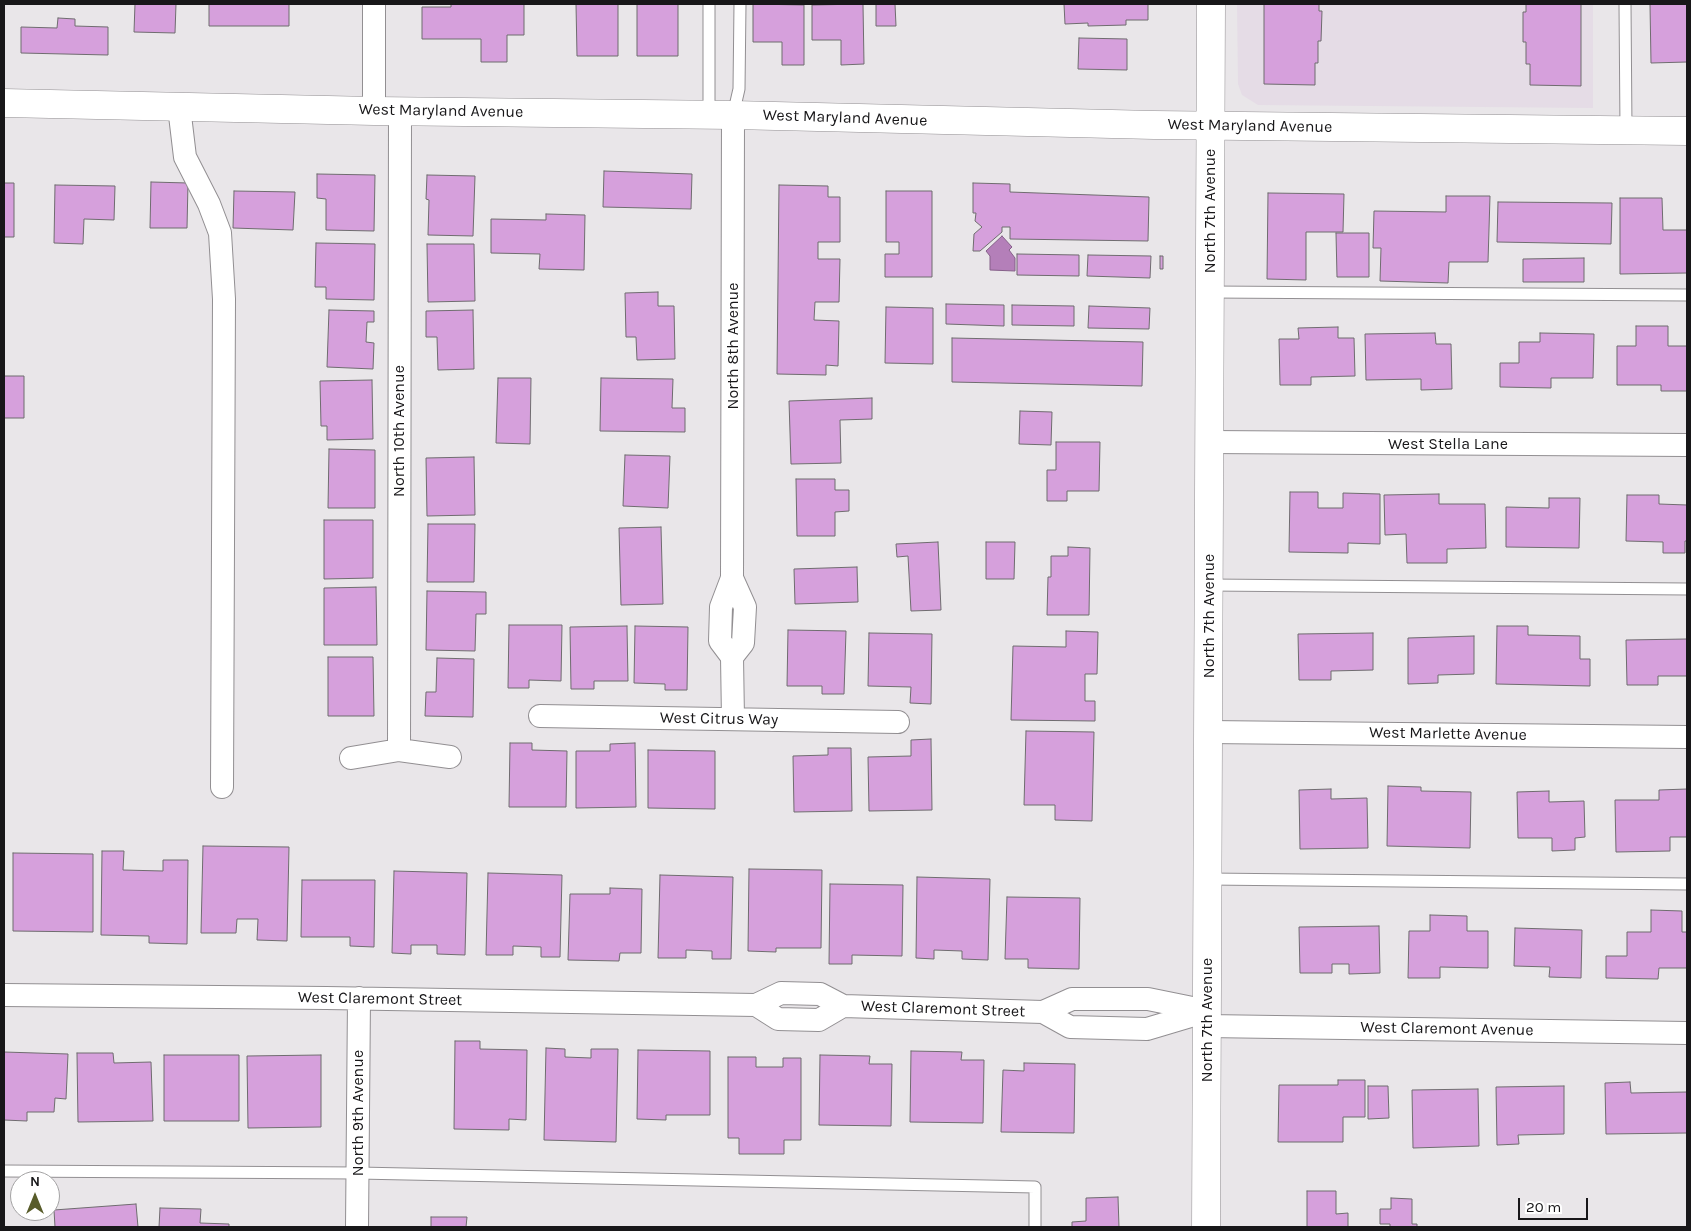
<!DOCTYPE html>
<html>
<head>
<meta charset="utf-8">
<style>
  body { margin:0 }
  #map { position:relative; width:1691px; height:1231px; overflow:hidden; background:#e9e6e9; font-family:Karla,sans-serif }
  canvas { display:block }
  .frame { position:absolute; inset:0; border:5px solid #181719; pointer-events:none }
  .north { position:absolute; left:10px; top:1171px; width:50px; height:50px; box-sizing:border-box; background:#fff; border:1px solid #a3a2a3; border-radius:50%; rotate:0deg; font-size:14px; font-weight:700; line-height:20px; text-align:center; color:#181719 }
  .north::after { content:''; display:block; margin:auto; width:18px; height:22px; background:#585c2a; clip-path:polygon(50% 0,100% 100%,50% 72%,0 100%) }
  .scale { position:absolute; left:1518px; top:1198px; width:70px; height:22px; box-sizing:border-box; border:2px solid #181719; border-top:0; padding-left:6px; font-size:15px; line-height:18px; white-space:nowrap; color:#181719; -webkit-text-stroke:4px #fff; paint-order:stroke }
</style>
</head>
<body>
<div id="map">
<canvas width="1691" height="1231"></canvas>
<div class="frame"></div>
<div class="north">N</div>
<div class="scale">20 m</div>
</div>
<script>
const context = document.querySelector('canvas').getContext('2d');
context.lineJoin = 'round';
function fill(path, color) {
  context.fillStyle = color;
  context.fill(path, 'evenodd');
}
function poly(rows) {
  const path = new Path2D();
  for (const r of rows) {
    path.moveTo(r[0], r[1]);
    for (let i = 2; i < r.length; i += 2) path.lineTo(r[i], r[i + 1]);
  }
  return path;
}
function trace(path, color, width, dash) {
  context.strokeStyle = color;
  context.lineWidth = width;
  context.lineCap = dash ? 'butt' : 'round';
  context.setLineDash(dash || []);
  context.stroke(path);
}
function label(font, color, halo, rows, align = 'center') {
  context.font = font + ' Karla,sans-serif';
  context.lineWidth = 4.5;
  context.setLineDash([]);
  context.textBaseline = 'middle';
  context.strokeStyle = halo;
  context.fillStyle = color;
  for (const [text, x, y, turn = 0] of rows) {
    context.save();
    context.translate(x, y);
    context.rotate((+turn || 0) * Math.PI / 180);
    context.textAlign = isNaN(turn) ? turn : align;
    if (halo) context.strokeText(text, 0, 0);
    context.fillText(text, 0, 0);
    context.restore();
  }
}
const built = poly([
  [1237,4,1593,4,1593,108,1258,105,1242,95,1238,84]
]);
const water = poly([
  [1002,236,1012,247,1009,250,1015,258,1015,271,990,270,990,256,986,251,1002,236]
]);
const building = poly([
  [135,4,176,4,175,33,134,32,135,4],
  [209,4,289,4,289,26,209,26,209,4],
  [451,4,524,4,524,35,507,35,507,62,481,62,481,39,422,39,422,7,451,7,451,4],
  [576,4,618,4,618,56,577,56,576,4],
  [637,4,678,4,678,56,637,56,637,4],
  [753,4,804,5,804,65,782,65,782,42,753,42,753,4],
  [863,4,864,64,841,65,841,40,812,40,812,5,863,4],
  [876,4,895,4,896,26,876,26,876,4],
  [1064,4,1148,4,1148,20,1126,20,1126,25,1088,26,1088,23,1065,24,1064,4],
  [1264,4,1319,4,1319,11,1322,11,1321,41,1318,41,1318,63,1315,63,1315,85,1264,84,1264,4],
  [1526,4,1581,4,1581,86,1530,85,1530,64,1526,64,1526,42,1523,42,1523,12,1526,12,1526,4],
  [1650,4,1687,4,1687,62,1651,63,1650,4],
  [58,18,75,19,75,26,108,27,108,55,21,53,21,27,57,28,58,18],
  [1079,38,1127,39,1127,70,1078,69,1079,38],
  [604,171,692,174,691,209,603,207,604,171],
  [317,174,375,175,374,231,326,230,326,199,317,198,317,174],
  [427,175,475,176,473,236,428,235,429,200,426,199,427,175],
  [151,182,188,183,187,228,150,228,151,182],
  [4,183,14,183,14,237,4,237,4,183],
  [973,183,1010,184,1010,192,1149,197,1148,241,1010,239,1010,227,1002,227,1002,232,980,251,973,251,974,234,982,227,975,221,976,213,973,213,973,183],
  [55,185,115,186,114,220,84,219,83,244,54,243,55,185],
  [779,185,828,186,828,197,840,197,840,242,818,242,818,259,840,259,839,302,815,302,814,320,839,321,838,366,826,365,826,375,777,374,779,185],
  [234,191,295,192,293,230,233,228,234,191],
  [886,191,932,191,932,277,885,277,885,254,899,254,899,242,886,242,886,191],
  [1268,193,1344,194,1343,232,1306,232,1306,280,1267,279,1268,193],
  [1446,196,1490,196,1488,262,1449,262,1448,283,1380,281,1381,248,1373,248,1374,211,1446,212,1446,196],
  [1620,198,1662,198,1663,230,1687,230,1687,273,1620,274,1620,198],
  [1498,202,1612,203,1611,244,1497,242,1498,202],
  [546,214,585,215,584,270,539,269,540,254,491,253,491,219,546,220,546,214],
  [1336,233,1369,233,1369,277,1337,277,1336,233],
  [316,243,375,244,374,300,326,299,326,287,315,287,316,243],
  [427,244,474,244,475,301,428,302,427,244],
  [1017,254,1079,255,1079,276,1017,275,1017,254],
  [1088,255,1151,256,1150,278,1087,276,1088,255],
  [1160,256,1163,256,1163,269,1160,269,1160,256],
  [1584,258,1584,282,1523,282,1523,259,1584,258],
  [658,292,658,306,674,306,675,359,637,360,636,337,626,337,625,293,658,292],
  [946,304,1004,305,1004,326,946,324,946,304],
  [1012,305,1074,306,1074,326,1012,325,1012,305],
  [1089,306,1150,308,1149,329,1088,328,1089,306],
  [886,307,933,308,933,364,885,363,886,307],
  [329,310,374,311,374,322,367,322,366,342,374,343,373,369,327,367,329,310],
  [473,310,474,369,438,370,437,337,426,337,426,311,473,310],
  [1636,326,1668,326,1668,346,1687,346,1687,391,1661,391,1661,385,1617,385,1617,346,1636,346,1636,326],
  [1338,327,1338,338,1354,338,1355,376,1311,377,1311,385,1280,385,1279,339,1299,339,1298,328,1338,327],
  [1435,333,1436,344,1451,344,1452,389,1421,390,1421,379,1366,380,1365,334,1435,333],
  [1540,333,1594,334,1593,378,1551,378,1551,388,1500,387,1500,363,1519,363,1519,342,1540,342,1540,333],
  [952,338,1143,342,1142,386,952,382,952,338],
  [4,376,24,376,24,418,4,418,4,376],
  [498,378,531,378,530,444,496,443,498,378],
  [601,378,673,379,672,408,685,408,685,432,600,431,601,378],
  [372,380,373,439,327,440,327,426,321,426,320,381,372,380],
  [872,398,872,419,840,420,841,463,791,464,789,401,872,398],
  [1020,411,1052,412,1051,445,1019,444,1020,411],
  [1056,442,1100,442,1099,491,1067,491,1067,501,1047,501,1047,470,1056,470,1056,442],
  [329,449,375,450,375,508,328,508,329,449],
  [625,455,670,456,668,508,623,506,625,455],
  [474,457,475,515,427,516,426,458,474,457],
  [796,479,835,479,835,490,849,490,849,511,835,512,835,536,797,536,796,479],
  [1290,492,1318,492,1318,508,1343,508,1343,493,1380,494,1380,544,1348,543,1348,553,1289,552,1290,492],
  [1439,494,1439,504,1485,504,1486,548,1447,549,1447,563,1407,563,1406,534,1385,535,1384,495,1439,494],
  [1627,495,1659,495,1659,504,1687,505,1687,541,1685,541,1685,553,1663,553,1663,542,1626,541,1627,495],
  [1549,498,1580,498,1579,548,1506,547,1506,507,1549,508,1549,498],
  [324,520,373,520,373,578,324,579,324,520],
  [428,524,475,524,474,582,427,582,428,524],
  [661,527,663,604,621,605,619,528,661,527],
  [938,542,941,610,911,611,908,556,897,557,896,544,938,542],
  [986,542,1015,542,1014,579,986,579,986,542],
  [1068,547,1090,548,1089,615,1047,615,1048,577,1051,577,1051,556,1068,556,1068,547],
  [857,567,858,602,795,604,794,569,857,567],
  [376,587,377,645,324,645,324,588,376,587],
  [427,591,486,592,486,614,476,614,475,651,426,650,427,591],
  [509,625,562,625,561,681,529,680,529,688,508,688,509,625],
  [627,626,628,681,594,681,594,689,571,689,570,627,627,626],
  [635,626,688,627,687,690,665,690,665,684,634,683,635,626],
  [1497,626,1528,626,1528,635,1580,636,1580,659,1590,659,1590,686,1496,684,1497,626],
  [788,630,846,631,844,694,822,694,822,686,787,686,788,630],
  [1066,631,1098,632,1097,674,1085,674,1085,701,1095,701,1095,721,1011,720,1013,646,1066,647,1066,631],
  [869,633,932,634,931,704,910,703,911,687,868,686,869,633],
  [1373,633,1373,670,1331,671,1331,680,1299,680,1298,634,1373,633],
  [1474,636,1474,674,1438,675,1438,683,1408,684,1408,638,1474,636],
  [1687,639,1687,676,1658,676,1658,685,1627,685,1626,640,1687,639],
  [328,657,373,657,374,716,328,716,328,657],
  [437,658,474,659,473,717,425,716,426,692,436,692,437,658],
  [1026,731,1094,732,1092,821,1055,820,1055,805,1024,805,1026,731],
  [931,739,932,810,869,811,868,757,911,756,911,740,931,739],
  [510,743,532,743,532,750,567,751,566,807,509,807,510,743],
  [635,743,636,807,576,808,576,751,610,751,610,744,635,743],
  [828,748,851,748,852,811,794,812,793,756,828,755,828,748],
  [648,750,715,751,715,809,648,808,648,750],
  [1388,786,1421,787,1421,791,1471,792,1470,848,1387,846,1388,786],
  [1331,789,1331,799,1367,798,1368,848,1300,849,1299,790,1331,789],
  [1687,789,1687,837,1670,837,1670,851,1616,852,1615,800,1659,800,1659,790,1687,789],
  [1549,791,1549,802,1584,801,1585,837,1575,838,1575,850,1552,851,1552,838,1518,838,1517,792,1549,791],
  [203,846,289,847,287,941,257,940,258,919,237,919,236,933,201,933,203,846],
  [102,851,124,851,123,870,163,871,163,860,188,860,187,944,149,943,149,936,101,935,102,851],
  [13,853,93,854,93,932,13,931,13,853],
  [749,869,822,870,821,948,776,948,776,952,748,951,749,869],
  [394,871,467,873,465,955,437,954,437,945,411,945,411,954,392,953,394,871],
  [488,873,562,875,560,957,541,957,541,947,513,946,513,955,486,955,488,873],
  [660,875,733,877,731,959,712,959,712,951,686,950,686,958,658,958,660,875],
  [917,877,990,879,988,960,962,959,962,951,934,950,934,959,916,958,917,877],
  [302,880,375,880,374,947,350,946,350,937,301,937,302,880],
  [830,884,903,885,902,956,852,955,852,964,829,964,830,884],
  [610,888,642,889,641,953,620,953,619,961,568,960,570,894,610,894,610,888],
  [1007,897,1080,898,1079,969,1028,968,1028,959,1005,959,1007,897],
  [1651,910,1682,911,1682,932,1687,932,1687,968,1659,968,1658,979,1606,978,1606,956,1627,956,1627,932,1651,932,1651,910],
  [1430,915,1467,916,1467,931,1488,931,1488,968,1440,967,1440,978,1408,978,1409,931,1430,931,1430,915],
  [1379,926,1380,973,1349,974,1349,964,1332,964,1332,973,1300,973,1299,927,1379,926],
  [1515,928,1582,930,1581,978,1549,977,1550,967,1514,966,1515,928],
  [455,1041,480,1041,480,1049,527,1050,526,1120,509,1119,509,1130,454,1129,455,1041],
  [546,1048,565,1049,565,1057,591,1058,591,1049,618,1049,616,1142,544,1140,546,1048],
  [638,1050,710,1051,710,1115,666,1115,666,1120,637,1119,638,1050],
  [911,1051,962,1052,961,1060,984,1060,983,1123,910,1122,911,1051],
  [4,1052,68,1054,66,1099,55,1098,54,1112,27,1112,27,1121,4,1120,4,1052],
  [77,1053,113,1053,114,1063,151,1062,153,1121,78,1122,77,1053],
  [164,1055,239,1055,239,1121,164,1121,164,1055],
  [321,1055,321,1127,248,1128,247,1056,321,1055],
  [820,1055,870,1056,869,1064,892,1064,891,1126,819,1125,820,1055],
  [728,1057,756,1057,756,1067,783,1067,783,1058,801,1058,801,1140,784,1140,784,1154,739,1154,739,1138,728,1138,728,1057],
  [1024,1063,1075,1064,1074,1133,1001,1132,1003,1070,1024,1071,1024,1063],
  [1338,1080,1365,1080,1365,1117,1343,1117,1343,1142,1278,1142,1279,1085,1338,1085,1338,1080],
  [1630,1082,1631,1093,1687,1092,1687,1133,1606,1134,1605,1083,1630,1082],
  [1368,1086,1388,1086,1389,1118,1368,1119,1368,1086],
  [1564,1086,1564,1134,1518,1135,1519,1144,1497,1145,1496,1087,1564,1086],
  [1478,1089,1479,1146,1413,1148,1412,1090,1478,1089],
  [1307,1191,1336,1191,1336,1214,1348,1213,1348,1227,1307,1227,1307,1191],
  [1118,1197,1119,1227,1072,1227,1072,1222,1086,1221,1086,1198,1118,1197],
  [1391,1198,1412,1199,1412,1224,1417,1224,1417,1227,1390,1227,1390,1224,1380,1224,1380,1209,1391,1209,1391,1198],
  [136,1204,138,1227,55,1227,54,1210,136,1204],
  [160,1208,201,1209,200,1223,229,1224,229,1227,159,1227,160,1208],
  [431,1217,467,1217,466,1227,431,1227,431,1217]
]);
const service = poly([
  [709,4,709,114],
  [1625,4,1626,130],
  [733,115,739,89,740,4],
  [1210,292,1687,295],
  [1209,585,1687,589],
  [1208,879,1687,884],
  [4,1171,358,1173,1035,1187,1035,1227]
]);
const minor = poly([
  [374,4,374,111],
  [179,107,185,157,209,204,220,233,224,299,222,787],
  [733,115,732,578,721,607,720,641,732,657,733,719],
  [1209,442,1687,445],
  [732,578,745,607,743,643,732,657],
  [540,716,898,722],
  [1208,732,1687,737],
  [399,750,400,111],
  [351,758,399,750,450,757],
  [4,995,326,998,756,1005,781,993,820,994,843,1006,1043,1012,1072,999,1148,999,1207,1011],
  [756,1005,778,1019,819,1020,843,1006],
  [1043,1012,1070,1027,1147,1029,1204,1012],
  [1207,1026,1687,1033],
  [357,1227,359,998]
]);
const tertiary = poly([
  [4,103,374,111,733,115,1154,125,1687,131]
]);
const secondary = poly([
  [1206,1227,1211,4]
]);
const streetNames = [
  ["West Maryland Avenue",441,111,1],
  ["West Maryland Avenue",845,118,2],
  ["West Maryland Avenue",1250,126,1],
  ["North 7th Avenue",1210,211,-90],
  ["North 8th Avenue",733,346,-90],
  ["North 10th Avenue",399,431,-90],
  ["West Stella Lane",1448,444],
  ["North 7th Avenue",1209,616,-90],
  ["West Citrus Way",719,719,1],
  ["West Marlette Avenue",1448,734,1],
  ["West Claremont Street",380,999,1],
  ["West Claremont Street",943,1009,2],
  ["North 7th Avenue",1207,1020,-90],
  ["West Claremont Avenue",1447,1029,1],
  ["North 9th Avenue",358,1113,-90]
];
fill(built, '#e5dce6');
fill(water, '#b47fb9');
trace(water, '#856089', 1);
fill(building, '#d6a0dc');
trace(building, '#6f6c6f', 1);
trace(service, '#928f92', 13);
trace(minor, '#928f92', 24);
trace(tertiary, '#928f92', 29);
trace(secondary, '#928f92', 29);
trace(service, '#fff', 11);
trace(minor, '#fff', 22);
trace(tertiary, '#fff', 28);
trace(secondary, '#fff', 28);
label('16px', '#181719', '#fff', streetNames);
</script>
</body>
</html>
